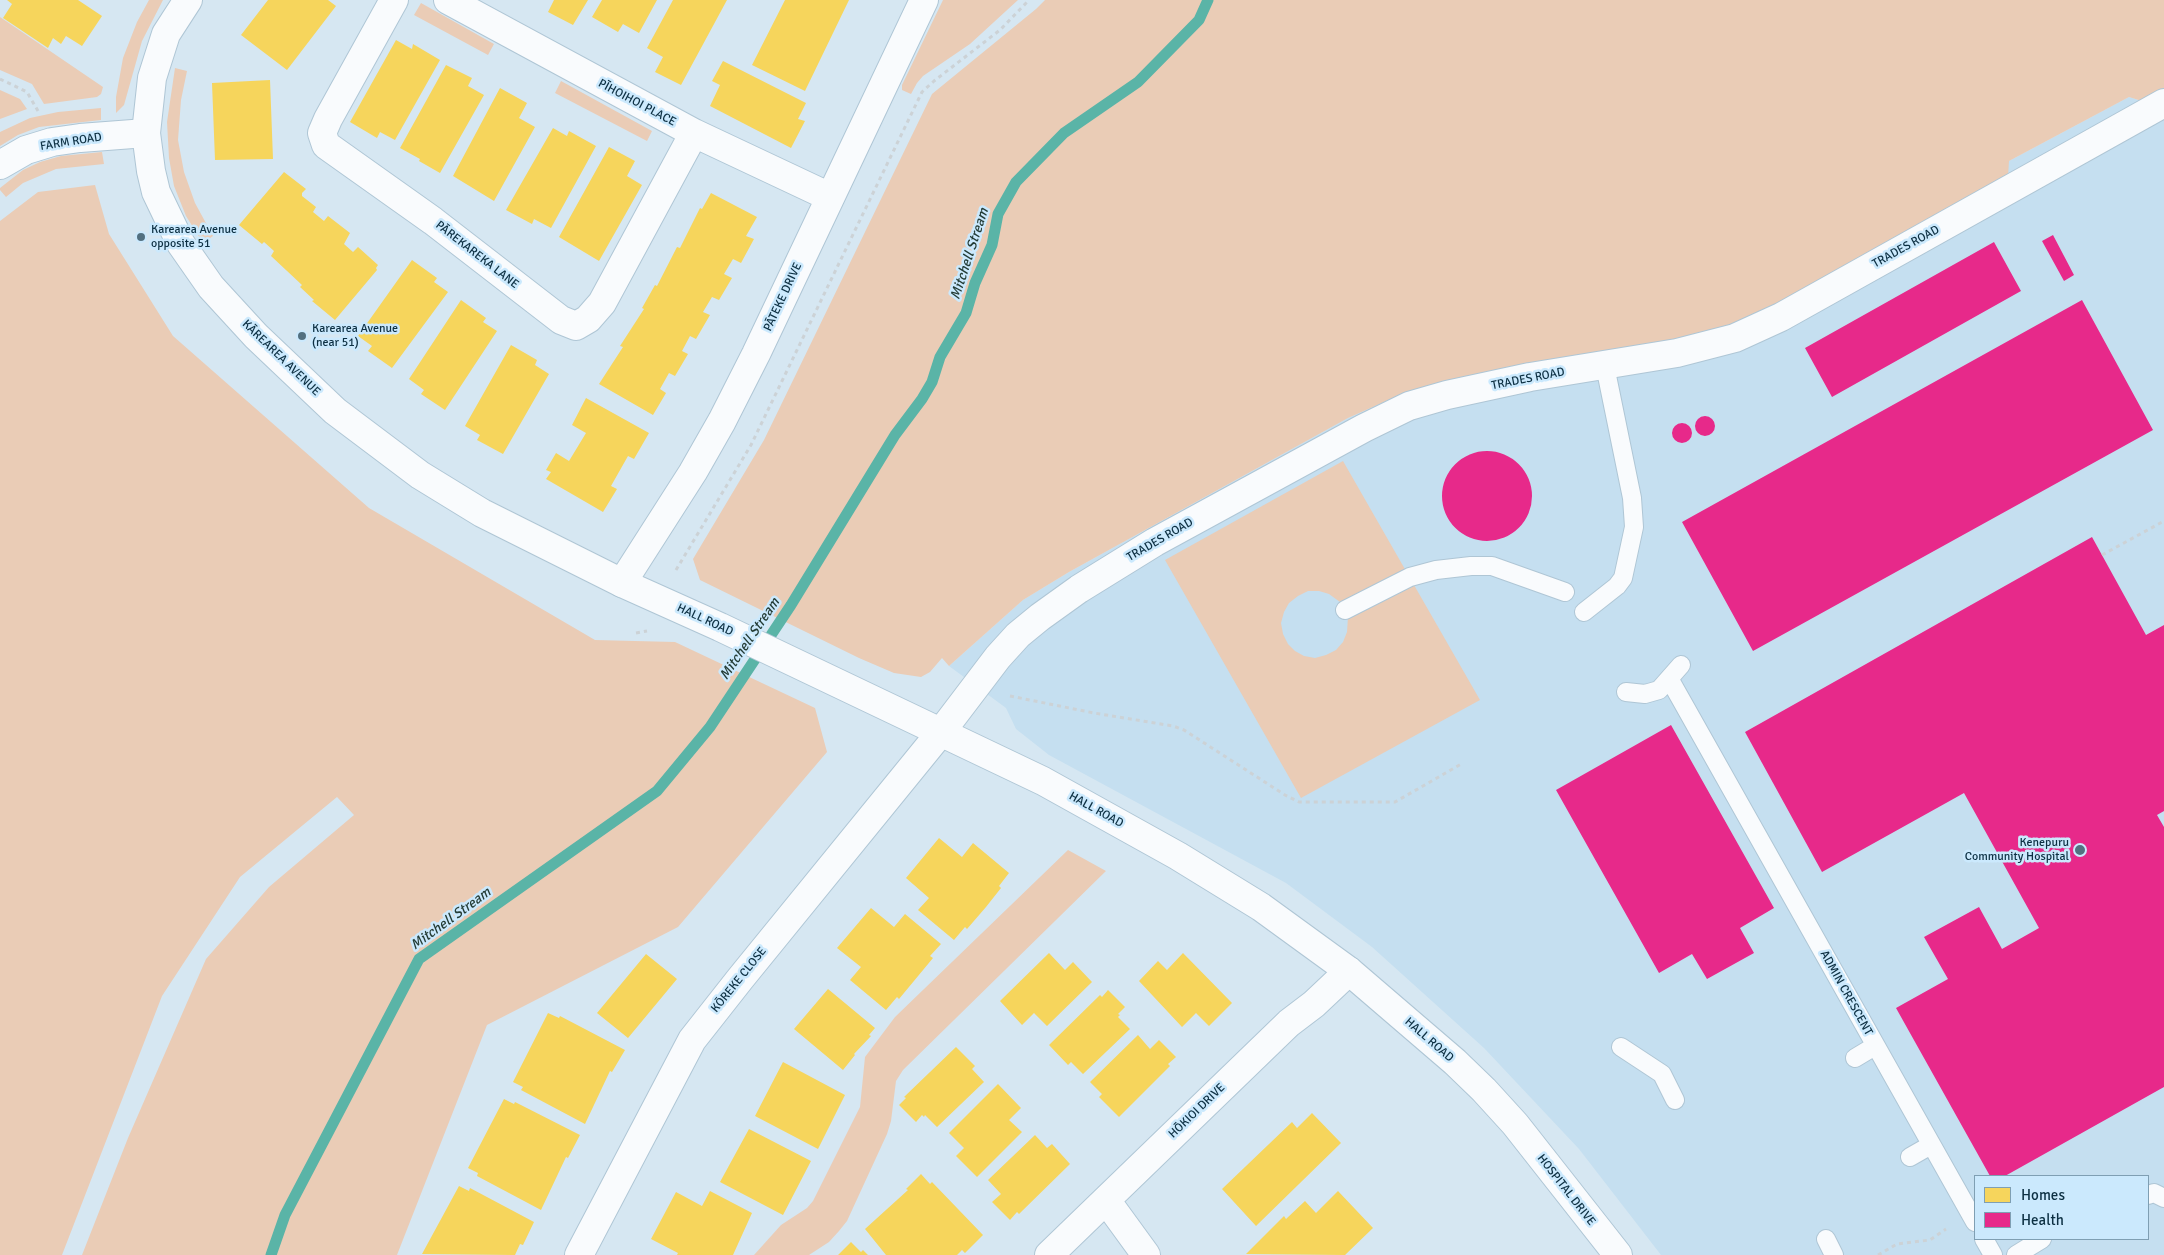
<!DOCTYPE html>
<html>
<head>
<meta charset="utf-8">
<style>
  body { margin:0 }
  #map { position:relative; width:2164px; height:1255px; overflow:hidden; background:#d6e7f2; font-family:Signika,sans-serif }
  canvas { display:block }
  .legend { position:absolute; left:1974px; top:1175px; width:175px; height:65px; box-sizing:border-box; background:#cbe9fd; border:1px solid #7f9fb3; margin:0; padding:6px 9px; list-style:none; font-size:15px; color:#0d3043 }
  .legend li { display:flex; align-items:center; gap:10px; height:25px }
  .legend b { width:25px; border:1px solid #7f9fb3 }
</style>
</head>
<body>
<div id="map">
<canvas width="2164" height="1255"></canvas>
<ul class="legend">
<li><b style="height:14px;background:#f6d55c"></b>Homes</li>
<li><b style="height:14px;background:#e7298a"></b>Health</li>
</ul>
</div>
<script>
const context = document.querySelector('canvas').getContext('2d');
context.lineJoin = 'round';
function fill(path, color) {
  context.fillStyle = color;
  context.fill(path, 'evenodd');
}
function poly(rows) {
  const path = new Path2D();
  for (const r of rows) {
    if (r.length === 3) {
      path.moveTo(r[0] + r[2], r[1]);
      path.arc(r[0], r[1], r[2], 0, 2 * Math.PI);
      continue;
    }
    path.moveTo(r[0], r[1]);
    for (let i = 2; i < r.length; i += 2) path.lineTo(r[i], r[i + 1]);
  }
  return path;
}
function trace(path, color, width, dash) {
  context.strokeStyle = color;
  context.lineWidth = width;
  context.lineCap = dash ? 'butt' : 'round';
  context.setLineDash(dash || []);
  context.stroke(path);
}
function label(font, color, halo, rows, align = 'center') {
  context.font = font + ' Signika,sans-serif';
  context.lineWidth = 5;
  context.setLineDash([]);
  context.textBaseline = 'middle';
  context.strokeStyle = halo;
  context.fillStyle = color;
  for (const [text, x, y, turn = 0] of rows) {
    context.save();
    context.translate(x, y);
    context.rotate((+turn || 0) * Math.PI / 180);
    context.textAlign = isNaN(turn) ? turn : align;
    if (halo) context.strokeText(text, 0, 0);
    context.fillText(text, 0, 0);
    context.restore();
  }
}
const built = poly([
  [2164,91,2164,1255,1661,1255,1579,1149,1484,1048,1372,947,1286,883,1049,755,1016,729,1006,708,949,666,1023,600,1069,572,1348,418,1402,394,1448,381,2009,161,2129,97,2145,102],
  [1975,1176,2148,1176,2148,1239,1975,1239]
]);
const green = poly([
  [149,0,163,0,142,41,124,105,116,113,116,97,123,58,137,22],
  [943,0,1018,0,970,44,923,76,917,83,911,94,902,90,902,85],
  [1045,0,2164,0,2164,91,2145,102,2129,97,2009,161,2008,177,1770,308,1724,327,1641,347,1448,381,1402,394,1348,418,1069,572,1023,600,949,666,942,658,930,672,921,677,894,673,859,658,700,580,693,559,764,440,932,94,1036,9],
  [421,3,494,44,488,55,414,15],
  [0,17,103,87,101,94,97,97,44,104,32,84,0,70],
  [175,68,187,71,181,100,178,140,184,172,195,203,213,236,203,243,186,216,174,186,169,158,167,122],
  [561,81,652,131,647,141,555,93],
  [0,90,20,99,27,109,0,119],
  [101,108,101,120,39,127,18,135,0,146,0,132,30,118,58,112],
  [102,152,104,164,56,169,23,183,6,197,0,190,0,188,23,170,40,162,61,156],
  [95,185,109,234,173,336,369,508,595,640,675,642,815,708,827,752,678,927,487,1025,397,1255,82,1255,128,1138,206,959,269,887,354,815,337,797,240,877,162,996,62,1255,0,1255,0,221,38,192],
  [1343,461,1406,571,1340,602,1329,594,1319,591,1308,591,1298,596,1289,603,1284,612,1281,623,1283,634,1288,644,1295,651,1304,656,1315,658,1326,655,1336,650,1343,642,1347,632,1348,617,1414,585,1480,700,1301,798,1165,560],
  [1068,850,1106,871,903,1070,896,1081,891,1121,887,1134,847,1221,839,1231,829,1242,809,1255,754,1255,781,1225,807,1208,813,1201,860,1107,865,1057,895,1017]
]);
const homes = poly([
  [7,0,78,0,102,16,82,46,66,36,61,44,53,38,48,48,3,18,12,4],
  [268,0,328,0,336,6,287,70,241,35],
  [554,0,588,0,573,25,548,12],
  [602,0,657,0,639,33,623,24,618,32,592,17],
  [673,0,727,0,681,85,655,72,663,57,647,48],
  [785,0,849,0,805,91,752,65],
  [396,40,412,49,413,44,440,60,395,140,380,132,377,138,350,122],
  [723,61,806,103,798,119,805,121,791,148,710,106,720,85,712,81],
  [446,65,472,78,468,86,484,95,440,173,419,161,420,159,400,148],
  [270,80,273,159,215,160,212,83],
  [500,88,527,103,519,118,535,127,494,201,453,176],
  [553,128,567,136,569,131,596,146,551,228,534,219,532,224,506,210],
  [609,147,635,161,627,176,642,185,599,261,559,237],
  [284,172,306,189,302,193,302,196,316,207,313,212,324,221,328,216,350,233,344,244,353,252,358,247,378,265,376,268,377,270,335,320,312,301,314,300,300,287,302,285,271,256,274,251,264,242,262,244,239,225],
  [711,193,757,217,746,236,754,239,741,263,733,259,724,274,732,278,719,300,712,297,703,312,710,315,696,339,690,336,682,351,688,354,675,376,669,373,660,389,666,393,653,415,599,384,623,347,620,346,644,309,642,308,655,285,657,286,677,247,680,248,700,208,702,209],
  [412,260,437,278,434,282,448,292,392,368,368,351,372,346,358,336],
  [461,300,486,318,483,322,497,331,445,410,421,394,424,390,409,379],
  [511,345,537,360,535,365,549,374,503,454,477,440,480,435,465,426],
  [586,398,649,433,634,459,628,456,611,486,617,489,603,512,546,479,551,472,546,470,556,453,569,461,586,433,572,425],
  [939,838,962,857,973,843,1009,873,999,886,1001,888,986,907,967,929,965,927,954,940,918,910,929,898,906,878],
  [871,908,894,927,905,914,941,944,930,956,933,958,899,999,897,997,886,1010,850,980,861,967,837,948],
  [1049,953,1065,970,1073,962,1092,982,1047,1026,1034,1013,1022,1025,1000,1001],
  [1183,953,1232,1003,1209,1026,1196,1013,1182,1027,1139,981,1158,961,1167,970],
  [646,954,677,979,628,1038,597,1013],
  [828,989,875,1028,869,1035,871,1036,854,1054,855,1055,843,1070,794,1029],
  [1108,990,1125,1007,1118,1014,1120,1015,1118,1017,1130,1029,1083,1074,1071,1062,1068,1065,1049,1045,1100,995,1102,997],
  [548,1013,559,1018,560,1016,625,1050,612,1072,610,1071,585,1124,521,1090,523,1087,513,1082],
  [1138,1035,1150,1049,1159,1040,1176,1057,1168,1064,1170,1066,1119,1117,1099,1097,1102,1094,1090,1082],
  [956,1047,975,1066,972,1069,984,1082,937,1127,925,1115,924,1117,922,1115,916,1122,899,1105,906,1098,904,1097],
  [783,1062,845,1095,818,1149,755,1116],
  [998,1084,1021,1108,1009,1120,1022,1132,977,1177,956,1156,964,1148,949,1133],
  [504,1099,514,1104,515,1102,580,1135,568,1158,566,1157,541,1210,477,1176,478,1173,468,1168],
  [1312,1113,1341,1143,1256,1226,1222,1189,1292,1122,1297,1128],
  [749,1129,811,1161,783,1215,720,1182],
  [1035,1135,1047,1148,1052,1144,1070,1164,1019,1214,1017,1212,1010,1220,992,1202,1001,1194,988,1180],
  [921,1174,930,1184,932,1182,983,1235,965,1253,962,1250,957,1255,886,1255,865,1229,908,1190,906,1189],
  [459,1186,469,1191,470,1188,534,1222,523,1245,520,1244,515,1255,422,1254],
  [710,1191,752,1213,733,1255,677,1255,678,1253,651,1239,676,1192,702,1206],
  [1338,1191,1373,1228,1345,1255,1246,1254,1284,1216,1286,1219,1305,1201,1316,1213],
  [851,1242,861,1252,863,1250,868,1255,838,1255]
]);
const health = poly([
  [2053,235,2074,275,2064,281,2042,241],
  [1994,242,2021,291,1832,397,1805,348],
  [2082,300,2153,430,1753,651,1682,522],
  [1705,426,10],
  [1682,433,10],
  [1487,496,45],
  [2092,537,2146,635,2164,625,2164,811,2157,815,2164,827,2164,1087,2005,1176,1990,1176,1896,1008,1948,979,1924,937,1979,907,2002,949,2039,928,1964,793,1822,872,1745,732],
  [1671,725,1774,908,1740,928,1754,953,1707,979,1692,954,1659,973,1556,790]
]);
const stream = poly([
  [271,1255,285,1215,419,959,657,791,710,727,791,605,895,435,922,399,932,382,940,357,966,313,975,283,992,245,998,214,1016,182,1064,133,1138,82,1199,20,1208,0]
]);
const path = poly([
  [0,79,27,92,38,111],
  [2102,555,2164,521],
  [676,570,751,445,922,92,934,81,1000,30,1029,0],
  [636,633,647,631],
  [1010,696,1094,713,1173,726,1184,730,1285,795,1299,802,1395,802,1463,763],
  [1878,1255,1897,1244,1930,1240,1946,1229]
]);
const service = poly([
  [1345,610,1410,577,1436,570,1471,566,1492,566,1565,592],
  [1584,612,1617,586,1623,578,1634,527,1632,498,1605,366],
  [1670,680,1975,1222],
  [1626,692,1645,694,1659,690,1681,665],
  [1621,1047,1662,1074,1675,1100],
  [1855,1058,1875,1046],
  [1910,1157,1931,1145],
  [2148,1195,2154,1193,2164,1198],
  [1826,1239,1834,1255],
  [1984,1239,1993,1255],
  [2016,1255,2042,1239]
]);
const minor = poly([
  [394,0,328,119,322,133,326,145,433,221,561,320,576,326,588,319,602,303,694,133],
  [448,0,694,133,830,197],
  [0,165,26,150,52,142,80,138,146,133],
  [622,583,693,472,722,421,756,354,924,0],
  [1106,1200,1146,1255],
  [579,1255,692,1040,740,979,941,732,998,657,1018,635,1040,617,1079,589,1155,542,1364,428,1409,406,1447,395,1530,377,1677,353,1735,338,1781,317,2164,103],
  [1049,1255,1289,1023,1314,1004,1349,971]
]);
const tertiary = poly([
  [188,0,166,34,152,78,146,133,151,171,156,192,181,244,211,287,256,336,335,411,420,475,482,513,622,583,720,627,1043,781,1178,856,1261,907,1349,971,1455,1062,1484,1090,1515,1124,1618,1255]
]);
const markers = [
  [141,237,5,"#537080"],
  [302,336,5,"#537080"],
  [2080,850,6,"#537080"]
];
const streetNames = [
  ["PĪHOIHOI PLACE",637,103,28],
  ["FARM ROAD",71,142,-9],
  ["TRADES ROAD",1906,247,-29],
  ["PĀREKAREKA LANE",477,255,38],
  ["PĀTEKE DRIVE",783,297,-65],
  ["KĀREAREA AVENUE",281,358,44],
  ["TRADES ROAD",1528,379,-11],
  ["TRADES ROAD",1160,540,-30],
  ["HALL ROAD",705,620,25],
  ["HALL ROAD",1096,810,29],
  ["KŌREKE CLOSE",739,980,-51],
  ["ADMIN CRESCENT",1846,993,61],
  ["HALL ROAD",1429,1040,41],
  ["HŌKIOI DRIVE",1197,1111,-44],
  ["HOSPITAL DRIVE",1566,1190,52]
];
const poiNames = [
  ["Karearea Avenue",151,230],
  ["opposite 51",151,244],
  ["Karearea Avenue",312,329],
  ["(near 51)",312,343],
  ["Kenepuru",2069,843,"right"],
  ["Community Hospital",2069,857,"right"]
];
const waterNames = [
  ["Mitchell Stream",970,254,-72],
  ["Mitchell Stream",750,639,-56],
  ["Mitchell Stream",451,919,-36]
];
fill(built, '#c5dff0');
fill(green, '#eaccb6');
fill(homes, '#f6d55c');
fill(health, '#e7298a');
trace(stream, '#5ab4a7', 11);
trace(service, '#afc6d5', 20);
trace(minor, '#afc6d5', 30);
trace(tertiary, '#afc6d5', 30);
trace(path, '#ccd2d6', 3, [4, 4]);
trace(service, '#f9fbfd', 18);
trace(minor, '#f9fbfd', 28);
trace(tertiary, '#f9fbfd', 28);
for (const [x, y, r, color] of markers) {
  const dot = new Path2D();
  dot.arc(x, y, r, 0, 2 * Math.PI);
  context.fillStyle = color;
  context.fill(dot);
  trace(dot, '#cbe9fd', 2);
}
label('12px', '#0d3043', '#cbe9fd', streetNames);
label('12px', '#0d3043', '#cbe9fd', poiNames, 'left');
label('italic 14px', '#243c36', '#cbe9fd', waterNames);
</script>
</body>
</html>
